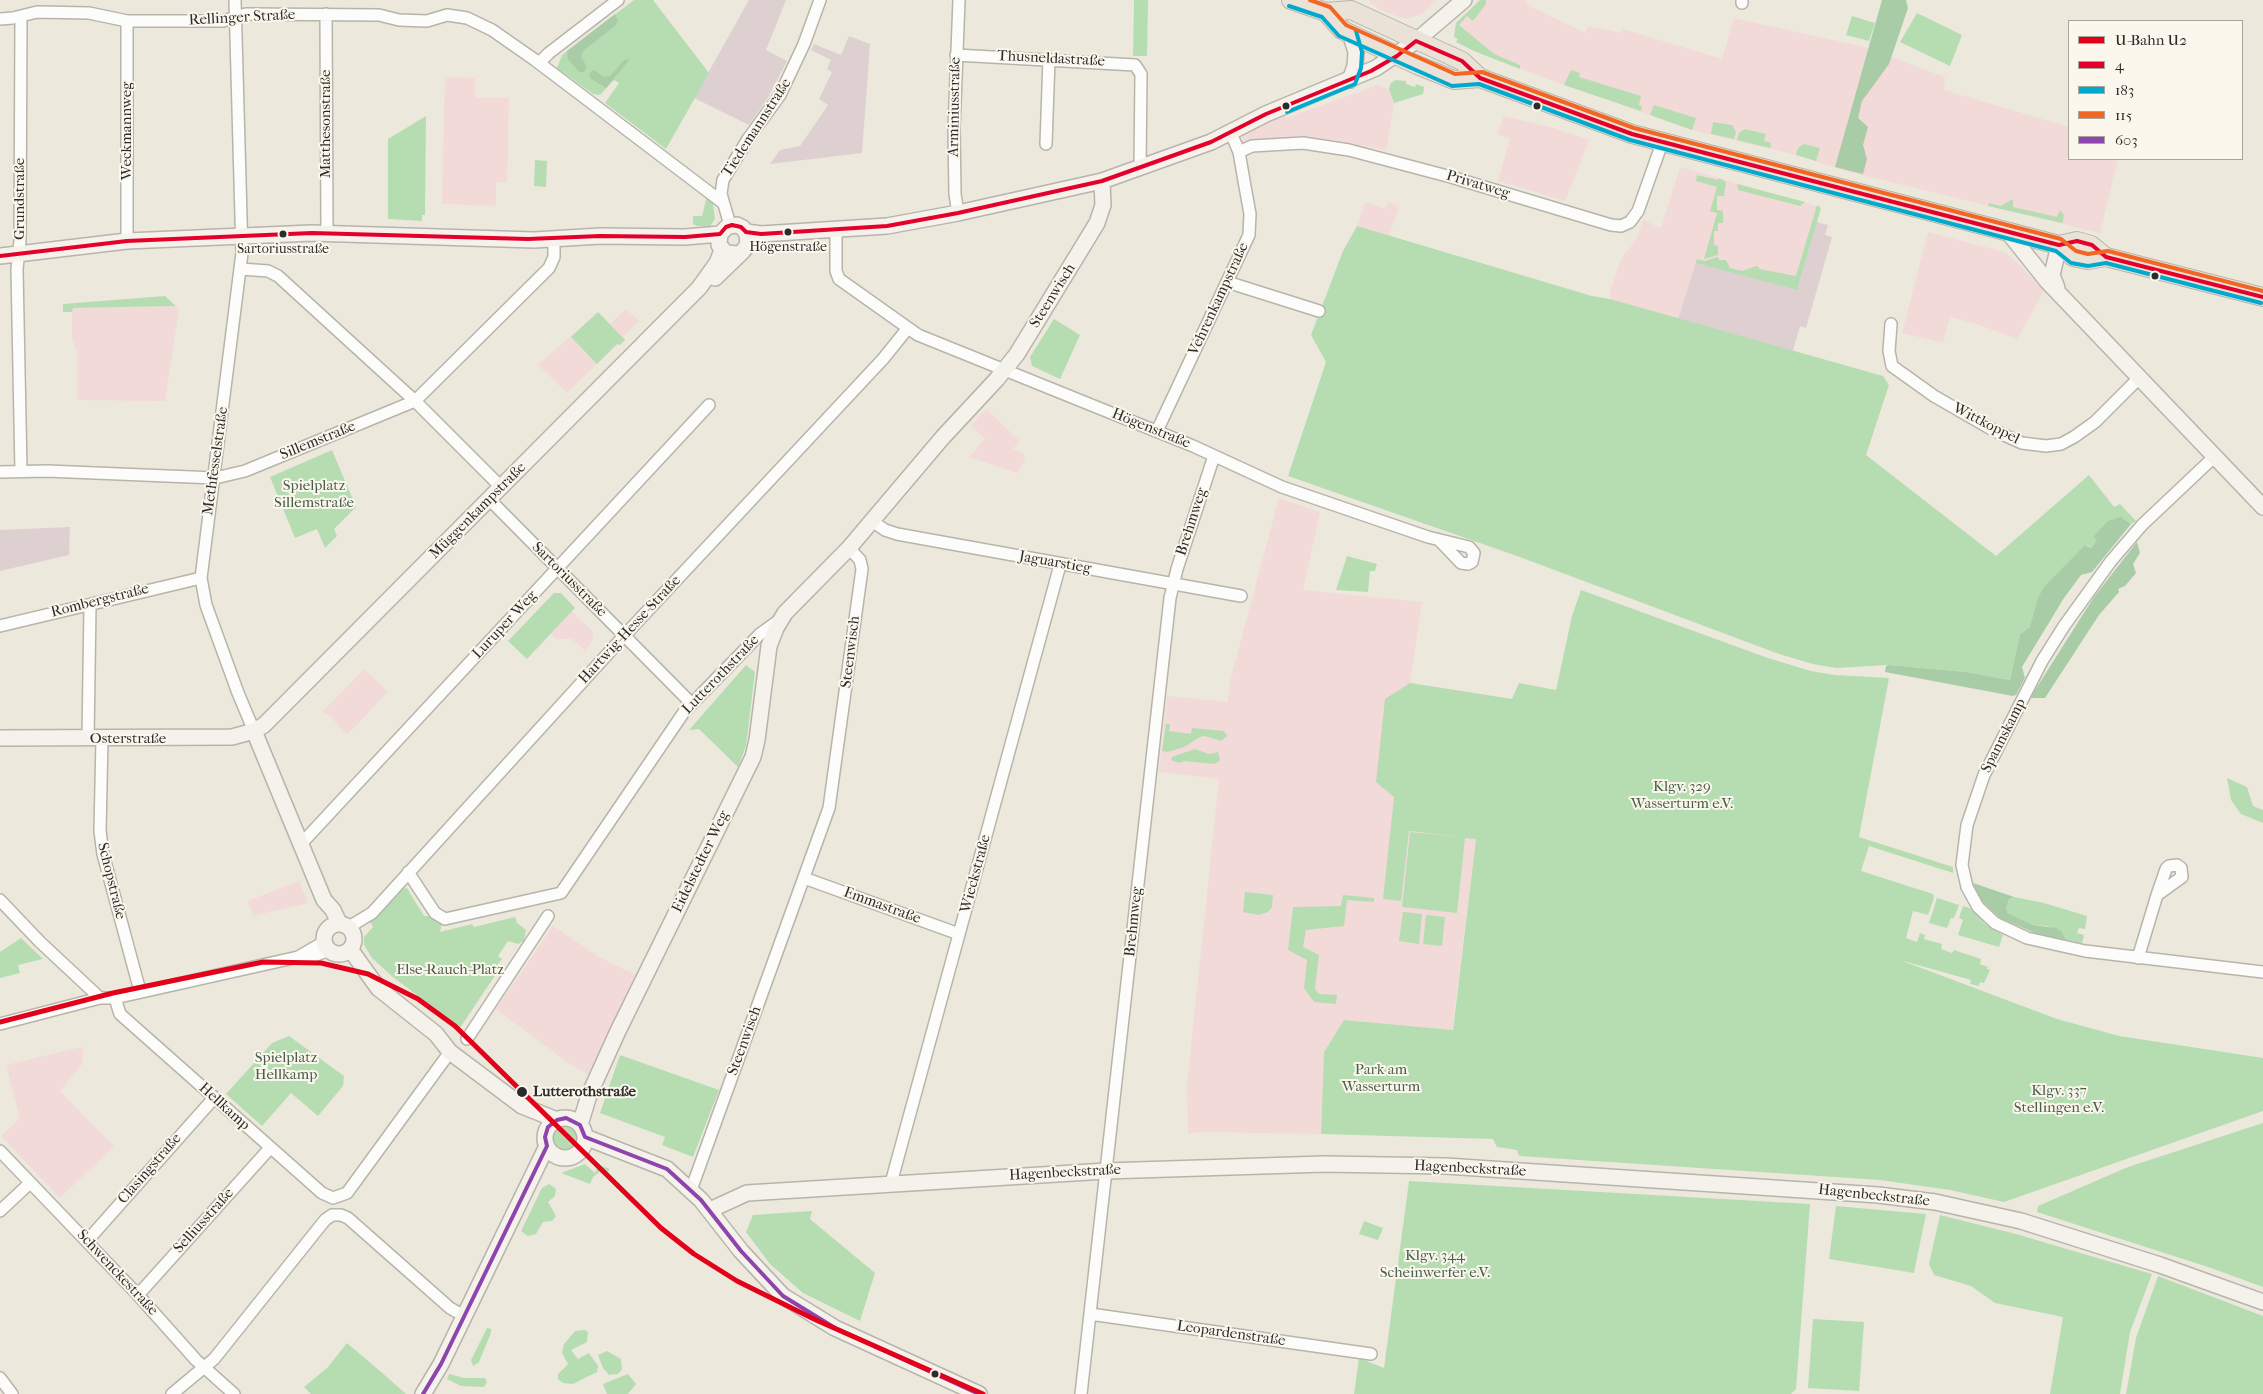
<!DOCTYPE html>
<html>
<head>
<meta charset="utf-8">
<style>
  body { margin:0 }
  #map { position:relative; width:2263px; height:1394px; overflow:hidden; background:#ede8dc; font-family:"IM FELL French Canon",serif }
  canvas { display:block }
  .legend { position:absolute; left:2068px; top:20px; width:175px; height:140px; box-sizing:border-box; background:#fbf7ec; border:1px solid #a8a59f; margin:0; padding:6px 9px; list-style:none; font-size:15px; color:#2b2b2b }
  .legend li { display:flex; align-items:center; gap:10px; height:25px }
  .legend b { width:25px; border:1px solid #a8a59f }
</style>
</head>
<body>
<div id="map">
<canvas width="2263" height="1394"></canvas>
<ul class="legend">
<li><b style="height:6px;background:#e2001a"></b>U-Bahn U2</li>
<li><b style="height:6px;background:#e4002b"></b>4</li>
<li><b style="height:6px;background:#00a9ce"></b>183</li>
<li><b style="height:6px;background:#f26522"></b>115</li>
<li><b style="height:6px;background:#8e44ad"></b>603</li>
</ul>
</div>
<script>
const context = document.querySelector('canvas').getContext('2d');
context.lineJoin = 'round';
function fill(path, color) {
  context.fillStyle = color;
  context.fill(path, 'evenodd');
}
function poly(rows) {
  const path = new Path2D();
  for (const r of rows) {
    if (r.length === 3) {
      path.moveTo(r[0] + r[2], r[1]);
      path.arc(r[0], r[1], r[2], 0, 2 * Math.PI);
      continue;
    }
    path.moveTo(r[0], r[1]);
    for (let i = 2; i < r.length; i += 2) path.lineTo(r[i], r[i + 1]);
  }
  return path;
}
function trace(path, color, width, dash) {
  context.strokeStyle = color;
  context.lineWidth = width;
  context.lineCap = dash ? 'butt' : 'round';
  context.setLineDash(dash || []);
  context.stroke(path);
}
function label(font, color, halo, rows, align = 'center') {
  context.font = font + ' "IM FELL French Canon",serif';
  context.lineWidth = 4;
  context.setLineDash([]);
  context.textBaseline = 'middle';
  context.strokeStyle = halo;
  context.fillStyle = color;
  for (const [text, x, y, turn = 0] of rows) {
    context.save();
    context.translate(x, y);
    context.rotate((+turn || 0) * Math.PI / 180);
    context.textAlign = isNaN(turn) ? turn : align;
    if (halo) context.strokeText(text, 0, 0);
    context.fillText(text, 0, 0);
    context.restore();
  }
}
const built = poly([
  [1368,0,1437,0,1422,14,1405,19,1381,10],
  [1480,0,1524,0,1532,7,1585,33,1589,26,1621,33,1623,29,1722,59,1734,18,1864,47,1945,77,1944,90,2069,127,2069,159,2118,159,2100,233,1845,171,1796,155,1692,130,1531,73,1474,51,1456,42,1458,39,1454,37,1456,23],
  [445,77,475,78,475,98,509,98,507,182,496,182,496,206,442,204],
  [1378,85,1389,89,1394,104,1386,150,1333,140,1300,136,1242,143,1242,135,1282,116,1287,118],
  [1504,116,1554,128,1589,140,1565,201,1498,181,1510,139,1497,134],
  [1680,167,1820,207,1798,286,1697,259,1678,319,1610,299,1610,292,1620,261,1637,238,1643,220,1661,228],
  [1365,202,1386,209,1388,202,1399,206,1389,236,1357,226],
  [1928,232,2004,252,2018,263,2044,291,2017,339,1977,324,1950,317,1943,343,1902,333],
  [176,306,179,310,165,401,77,400,77,353,72,337,72,308],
  [626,309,639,321,623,337,625,340,617,345,567,393,538,365,598,312,610,324],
  [986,409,1020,441,1013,449,1024,454,1025,461,1017,473,969,457,985,439,971,426],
  [1279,498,1320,512,1303,590,1422,602,1410,683,1488,695,1476,838,1452,1030,1344,1020,1324,1052,1321,1134,1199,1132,1188,1134,1187,1085,1219,779,1159,772,1167,696,1228,702,1230,681],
  [572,611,577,616,575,618,579,618,593,632,593,640,585,651,572,639,556,639,551,634],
  [364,669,388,692,347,735,330,716,322,712],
  [299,881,308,903,253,916,248,901],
  [553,926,599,957,636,975,588,1074,570,1064,496,1009],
  [82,1047,84,1055,81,1060,83,1063,60,1091,114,1146,60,1198,1,1136,20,1118,6,1065]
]);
const industrial = poly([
  [749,0,786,0,766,50,787,61,767,99,749,125,694,98],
  [849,36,870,44,862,153,770,164,780,150,800,146,828,105,819,99,832,72,827,69,831,60,811,50,814,44,841,55],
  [1816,222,1828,225,1825,235,1832,237,1806,328,1800,326,1793,351,1678,319,1697,259,1798,286],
  [70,527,69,555,0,571,0,530]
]);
const green = poly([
  [634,0,653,0,709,73,666,149,605,103,619,83,614,80,600,95,593,94,557,68,562,55],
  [1134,0,1148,0,1147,56,1133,56],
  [1480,0,1486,0,1486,4,1473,21,1467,16,1459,25,1494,54,1520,65,1520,69,1474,51,1456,42,1458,39,1454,37,1456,23],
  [1917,13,1962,35,1950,66,1900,42],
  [1852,16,1875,23,1869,41,1846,35],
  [1571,70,1580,73,1579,77,1641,96,1639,105,1642,106,1641,111,1564,85],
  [1395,80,1406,81,1406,84,1415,87,1416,84,1424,87,1423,94,1394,103,1389,89,1391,83],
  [1654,105,1696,118,1692,130,1650,115],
  [426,116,425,215,422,215,422,221,388,219,388,139],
  [1713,122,1732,125,1736,132,1734,139,1711,134],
  [1745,129,1766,134,1764,141,1771,143,1770,148,1737,140,1739,133],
  [1804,144,1820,148,1816,161,1796,155,1798,148],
  [535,160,547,161,546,187,534,186],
  [1697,175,1718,180,1719,178,1726,182,1724,196,1717,196,1717,210,1723,211,1723,223,1718,223,1718,231,1714,231,1714,245,1718,246,1718,255,1704,259,1717,213,1710,211,1717,187,1696,181],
  [1737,184,1805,202,1800,206,1738,190],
  [707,196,713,204,715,219,710,226,697,226,693,224,693,216,702,216],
  [2013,199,2013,207,2057,217,2060,210,2064,215,2063,221,2062,223,1988,206,1989,203,2001,206],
  [1817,205,1821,208,1797,290,1696,263,1697,259,1704,261,1718,257,1719,260,1726,260,1730,268,1742,271,1756,266,1759,267,1759,269,1796,276],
  [1357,226,1592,296,1610,299,1883,376,1889,385,1866,455,1996,556,2089,475,2114,507,2120,504,2136,521,2131,524,2124,519,2091,548,2087,545,2030,627,2020,634,2010,680,1966,672,1889,665,1836,668,1813,664,1779,654,1517,556,1288,476,1326,362,1311,335,1343,251],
  [165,296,176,306,73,308,72,312,63,312,63,304],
  [598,312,625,340,620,345,617,344,597,364,571,337],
  [1054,319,1080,335,1060,379,1032,366,1030,357],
  [332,450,356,507,334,529,337,536,325,548,317,529,295,538,270,477],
  [1347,556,1377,564,1375,571,1370,571,1368,592,1336,590],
  [1581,590,1768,658,1811,671,1835,675,1889,678,1859,837,1953,867,1953,873,1869,846,1861,871,1933,894,1934,898,1928,915,1913,911,1906,938,1917,942,1920,933,1925,935,1924,939,1942,944,1941,949,1952,953,1954,950,1981,959,1980,964,1988,967,1987,969,1990,970,1984,983,1980,982,1979,986,1970,984,1971,980,1900,960,2057,1019,2119,1036,2263,1058,2263,1111,2004,1202,1950,1190,1880,1180,1519,1156,1517,1150,1497,1147,1493,1139,1321,1134,1324,1052,1344,1020,1453,1030,1476,839,1465,838,1457,913,1402,907,1410,832,1463,837,1409,831,1401,901,1383,899,1394,797,1376,782,1385,699,1410,683,1512,699,1519,683,1556,690,1572,616],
  [554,593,561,593,575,608,527,659,508,641],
  [746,665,755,672,746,746,738,767,699,729,689,730],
  [1166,724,1170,724,1169,731,1191,734,1192,728,1224,731,1227,736,1221,741,1205,736,1200,737,1184,747,1168,752,1162,751],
  [1195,749,1209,754,1218,752,1220,760,1215,764,1185,761,1179,763,1171,760,1172,757],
  [2227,778,2247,787,2253,806,2263,810,2263,823,2241,814,2231,800],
  [407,888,424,916,433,916,442,924,440,932,472,924,474,927,515,917,517,923,526,930,524,941,518,944,508,941,498,956,502,959,496,967,498,971,460,1028,393,977,372,958,364,945,364,937,373,927,370,922,401,889],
  [1245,892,1273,895,1272,907,1268,912,1259,915,1243,912],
  [1343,895,1374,898,1374,902,1347,900,1344,926,1306,930,1303,947,1319,955,1315,989,1319,994,1337,995,1336,1004,1314,1002,1304,988,1307,960,1288,950,1293,907,1341,906],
  [2014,897,2044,903,2087,916,2085,929,2079,928,2077,933,2084,935,2082,943,2066,940,2062,932,2047,926,2033,925,2008,913,2006,908,2009,899],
  [1937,898,1959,905,1954,918,1951,918,1947,928,1929,923],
  [1963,906,1970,908,1985,924,2003,935,1999,947,1958,935,1963,920,1959,918],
  [1403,912,1422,914,1419,944,1399,941],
  [1426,915,1445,917,1442,946,1423,944],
  [21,938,43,959,18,965,20,973,0,978,0,952],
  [289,1036,344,1076,343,1086,318,1116,291,1093,262,1126,226,1094,272,1043],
  [620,1055,719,1090,693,1157,662,1145,665,1137,600,1113],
  [2263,1123,2263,1287,2211,1268,2037,1212,2038,1206,2128,1167],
  [565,1138,12],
  [585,1164,595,1173,598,1165,610,1169,606,1174,602,1170,593,1177,590,1184,561,1173],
  [1409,1181,1810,1204,1796,1389,1791,1394,1354,1394,1359,1358,1384,1368],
  [549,1184,556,1189,555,1196,548,1202,556,1216,552,1221,543,1222,536,1234,528,1236,521,1231,542,1188],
  [1836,1206,1926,1214,1914,1273,1829,1259],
  [812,1211,810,1219,875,1273,860,1321,803,1293,770,1264,746,1232,753,1215],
  [1940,1215,2016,1234,2152,1274,2130,1332,2120,1394,2050,1394,2063,1317,1995,1303,1971,1286,1934,1275,1929,1264],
  [1364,1221,1383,1228,1378,1240,1359,1234],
  [2158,1276,2263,1316,2263,1394,2126,1394,2136,1338],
  [1813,1319,1864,1322,1859,1391,1808,1388],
  [487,1328,491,1329,491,1333,479,1362,473,1366,471,1360],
  [585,1330,588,1332,587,1342,571,1350,578,1359,589,1353,598,1366,597,1372,573,1384,563,1383,558,1379,558,1374,568,1364,562,1353,564,1344,575,1331],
  [347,1343,388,1378,406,1394,311,1394,304,1387,328,1367],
  [607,1351,621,1359,622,1369,618,1374,609,1375,603,1368,598,1355],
  [449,1374,464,1378,485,1378,487,1382,484,1387,461,1386,447,1379],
  [628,1374,636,1384,628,1394,607,1394,603,1384]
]);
const forest = poly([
  [1882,0,1906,0,1908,8,1889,64,1862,101,1858,118,1868,127,1863,145,1867,159,1863,174,1835,167],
  [615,14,618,21,615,26,583,51,581,57,586,65,586,69,584,72,579,72,568,59,567,51],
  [630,59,606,88,590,78,589,74,594,70,604,77,610,76,624,60],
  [2121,517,2131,524,2092,572,2081,575,2064,598,2022,667,2025,678,2016,695,2013,696,1885,672,1886,666,1889,665,1966,672,2010,680,2020,634,2030,627,2038,598,2044,587,2085,545,2091,548,2097,541,2094,536,2108,521],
  [2137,542,2140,553,2133,564,2136,573,2125,586,2118,589,2119,592,2099,615,2045,698,2030,698,2094,597],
  [1973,883,2014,897,2009,899,2006,908,2008,913,2033,925,2056,928,2062,932,2066,940,2035,933,2000,918,1980,899]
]);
const street = poly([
  [235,0,242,253,201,578,206,605,238,693,254,731],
  [1742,3,1742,0],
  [326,14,327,233],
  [0,19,13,18,37,12,89,13,127,21,223,21,246,14,379,15,399,20,427,21,447,15,467,18,492,30,535,60,722,202],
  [127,21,127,241],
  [956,55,1135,65,1141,74,1140,167],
  [539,63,549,53,618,0],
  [1046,144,1049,59],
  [1239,152,1252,146,1303,143,1349,150,1451,177,1611,225,1621,226,1630,222,1638,211,1662,143],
  [958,213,955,194,954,129,959,0],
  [730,225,721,194,723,180,748,139,780,95,804,44,820,0],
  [836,230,836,271,839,279,918,335,1193,446,1282,487,1428,537,1469,547,1474,553,1472,562,1468,564,1461,563,1439,540],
  [241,269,268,271,278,276,415,401,501,487],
  [1227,282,1319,311],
  [1891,324,1889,351,1892,366,1934,396,1993,430,2022,443,2046,446,2061,444,2074,437,2095,422,2140,377],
  [1157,431,1249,235,1250,214,1246,192,1239,152,1231,133],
  [2215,456,2142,525,2111,561,2064,626,2042,661,1984,775,1967,825,1962,865,1967,887,1978,907,1995,923,2027,938,2085,951,2263,972],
  [21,471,17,269,20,241,21,16],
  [0,472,47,471,215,478,245,471,415,401,549,268,554,257,554,239],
  [489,499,691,703],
  [872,521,885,530,897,534,1241,596],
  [0,626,201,578],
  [88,739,90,605],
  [102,739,100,831,103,854,140,991],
  [301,844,709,405],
  [408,872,435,913,445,919,561,893,684,712,760,634,781,619],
  [804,878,959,934],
  [0,900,40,942,100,998],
  [349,927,372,913,624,636,883,359,908,328],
  [298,957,324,942],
  [2138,958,2157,895,2166,869,2169,866,2177,865,2181,868,2182,877,2157,895],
  [115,998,120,1014,322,1193,333,1198,347,1193,450,1052],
  [0,1024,100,998,115,998,298,957,311,957,329,950],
  [467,1039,548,916],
  [0,1151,138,1295,196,1360,234,1394],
  [891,1183,1060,565],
  [691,1190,829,808,862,569,860,560,849,548],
  [0,1211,30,1183],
  [87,1241,214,1098],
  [138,1295,270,1148],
  [1090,1314,1371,1354],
  [0,1378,12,1394],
  [172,1394,214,1359,325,1220,332,1215,341,1215,348,1218,450,1308,464,1316],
  [1081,1394,1170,598,1177,569,1214,456]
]);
const secondary = poly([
  [1350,33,1356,52,1355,66,1350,80],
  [746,232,761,234,887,226,958,213,1102,181,1211,142,1266,114,1376,68,1416,41,1464,0],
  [2008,232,2047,281,2263,507],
  [0,256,127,241,312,233,534,240,600,236,685,237,720,234],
  [715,278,743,251,748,244,747,234,743,228,737,225,728,226,720,234,719,245,726,253,739,254],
  [2057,288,2052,275,2059,245],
  [254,731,324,900,333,910,339,923],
  [0,738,232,737,254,731,264,725,699,288,717,263,722,250],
  [339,939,15],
  [350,949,378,988,436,1034,450,1052,522,1106,557,1120],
  [565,1138,20],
  [580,1125,589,1095,618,1031,753,757,757,740,769,646,776,628,785,613,849,548,943,437,997,379,1017,354,1097,223,1103,205,1102,181],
  [585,1137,667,1169,701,1200,741,1251,783,1296,835,1328,979,1394],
  [710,1210,747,1193,1106,1171,1324,1164,1446,1166,1878,1195,1935,1202,2021,1221,2160,1265,2263,1302],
  [423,1394,441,1364,547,1146]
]);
const primary = poly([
  [1291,0,1326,12,1351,10,1462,61,1480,78],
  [1326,12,1342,30,1417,65,1454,80,1480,78,1632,134,2059,245,2073,257,2088,260,2106,257,2263,297],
  [2059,245,2077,241,2091,245,2106,257]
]);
const bus1 = poly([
  [0,256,127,241,312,233,528,239,600,236,685,237,720,234,726,227,732,225,741,227,746,232,761,234,887,226,958,213,1102,181,1211,142,1266,114,1371,71,1397,56,1416,41,1462,61,1480,78,1632,134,2059,245,2077,241,2092,245,2106,257,2263,297]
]);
const bus2 = poly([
  [1289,6,1322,17,1339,36,1452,86,1479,84,1630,140,2056,251,2071,263,2088,266,2106,263,2261,303],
  [1287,112,1355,84,1361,68,1362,52,1356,31]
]);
const bus3 = poly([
  [1310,0,1330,7,1346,25,1455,74,1482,72,1634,128,2061,239,2076,251,2088,254,2108,251,2263,291]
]);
const bus4 = poly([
  [423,1394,441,1364,547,1146,545,1137,548,1127,557,1120,566,1118,580,1125,585,1137,667,1169,701,1200,741,1251,783,1296,835,1328,979,1394]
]);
const metro1 = poly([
  [0,1022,113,993,263,962,321,963,368,974,418,999,455,1026,661,1228,694,1254,737,1281,816,1320,983,1394]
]);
const markers = [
  [1286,106,4.5,"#2b2b2b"],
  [1537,106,4.5,"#2b2b2b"],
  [788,232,4.5,"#2b2b2b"],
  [283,234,4.5,"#2b2b2b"],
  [2155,276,4.5,"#2b2b2b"],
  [522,1092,6,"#2b2b2b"],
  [935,1374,4.5,"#2b2b2b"]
];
const busNames = [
  ["Högenstraße",788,248],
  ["Sartoriusstraße",283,250]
];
const streetNames = [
  ["Rellinger Straße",242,18,-3],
  ["Thusneldastraße",1051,59,3],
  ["Arminiusstraße",955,107,-89],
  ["Matthesonstraße",326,124,-90],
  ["Tiedemannstraße",757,128,-57],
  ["Weckmannweg",127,131,-90],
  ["Privatweg",1478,185,17],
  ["Grundstraße",20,199,-90],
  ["Steenwisch",1053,296,-58],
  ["Vehrenkampstraße",1219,299,-65],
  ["Wittkoppel",1986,424,27],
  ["Högenstraße",1151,429,22],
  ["Sillemstraße",318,441,-22],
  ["Methfesselstraße",216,461,-82],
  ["Müggenkampstraße",478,511,-45],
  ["Brehmweg",1192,522,-72],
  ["Jaguarstieg",1055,563,10],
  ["Sartoriusstraße",569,580,45],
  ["Rombergstraße",100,601,-14],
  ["Luruper Weg",505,625,-47],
  ["Hartwig-Hesse-Straße",630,630,-47],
  ["Steenwisch",851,652,-83],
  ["Lutterothstraße",721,675,-46],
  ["Spannskamp",2004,736,-63],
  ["Osterstraße",128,739],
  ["Eidelstedter Weg",701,862,-64],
  ["Wieckstraße",976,874,-75],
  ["Schopstraße",111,881,76],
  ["Emmastraße",882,906,20],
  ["Brehmweg",1134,922,-84],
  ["Steenwisch",745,1041,-70],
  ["Hellkamp",224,1107,42],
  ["Clasingstraße",150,1169,-49],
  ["Hagenbeckstraße",1470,1169,3],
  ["Hagenbeckstraße",1065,1173,-3],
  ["Hagenbeckstraße",1874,1196,6],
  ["Selliusstraße",204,1221,-48],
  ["Schwenckestraße",117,1273,47],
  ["Leopardenstraße",1231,1334,8]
];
const parkNames = [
  ["Spielplatz",314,486],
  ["Sillemstraße",314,503],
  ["Klgv. 329",1682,787],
  ["Wasserturm e.V.",1682,804],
  ["Else-Rauch-Platz",450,970],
  ["Spielplatz",286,1058],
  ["Hellkamp",286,1075],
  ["Park am",1381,1070],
  ["Wasserturm",1381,1087],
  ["Klgv. 337",2059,1091],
  ["Stellingen e.V.",2059,1108],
  ["Klgv. 344",1435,1256],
  ["Scheinwerfer e.V.",1435,1273]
];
const stopNames = [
  ["Lutterothstraße",533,1092]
];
fill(built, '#f2dad8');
fill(industrial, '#ded0d1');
fill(green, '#b6ddb2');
fill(forest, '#a7cca6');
trace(street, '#b7b4ac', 14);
trace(secondary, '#b7b4ac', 18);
trace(primary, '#b7b4ac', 20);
trace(street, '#fcfcfa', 11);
trace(secondary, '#f5f1eb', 15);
trace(primary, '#eae2d6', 18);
trace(bus1, '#e4002b', 4);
trace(bus2, '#00a9ce', 4);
trace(bus3, '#f26522', 4);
trace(bus4, '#8e44ad', 4);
trace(metro1, '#e2001a', 5);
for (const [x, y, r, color] of markers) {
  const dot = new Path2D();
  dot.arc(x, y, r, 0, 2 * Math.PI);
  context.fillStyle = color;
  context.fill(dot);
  trace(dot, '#fbf7ec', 2);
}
label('14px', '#2b2b2b', '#fbf7ec', busNames);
label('15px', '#2b2b2b', '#fbf7ec', streetNames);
label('15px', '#475e49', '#fbf7ec', parkNames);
label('bold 15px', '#2b2b2b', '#fbf7ec', stopNames, 'left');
</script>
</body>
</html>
